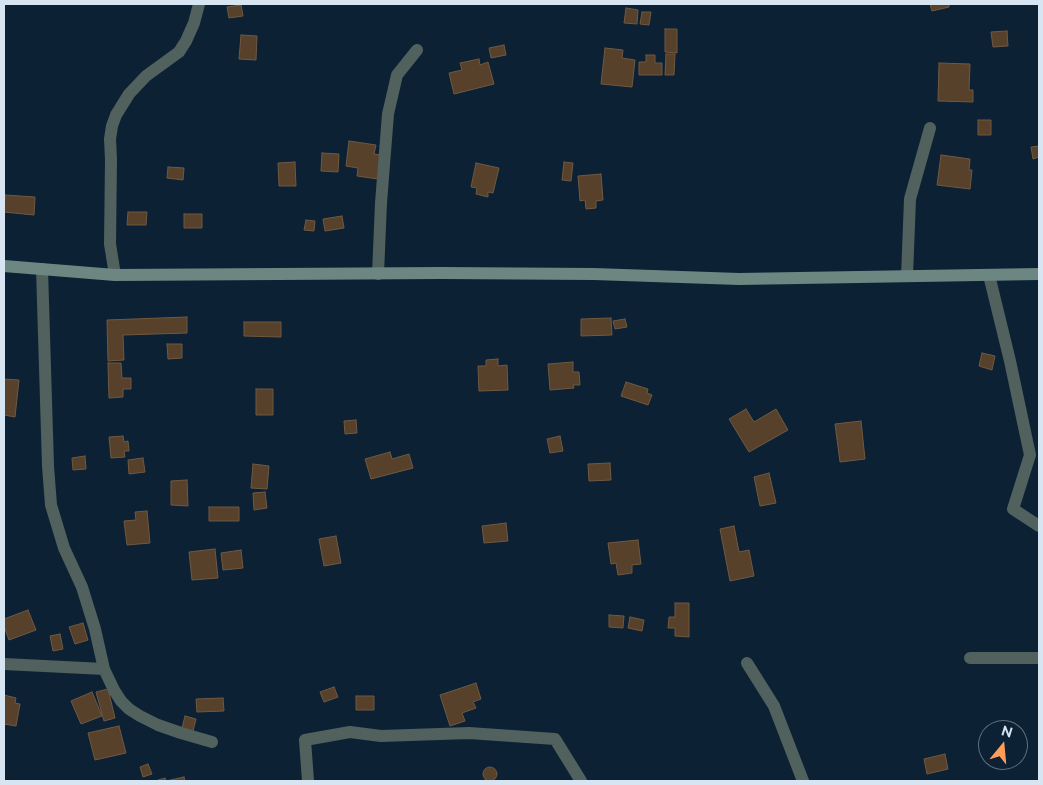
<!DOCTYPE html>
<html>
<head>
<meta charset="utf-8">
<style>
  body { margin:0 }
  #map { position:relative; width:1043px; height:785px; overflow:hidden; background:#0c2134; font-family:Raleway,sans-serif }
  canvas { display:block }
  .frame { position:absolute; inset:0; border:5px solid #d7e4f2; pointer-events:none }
  .north { position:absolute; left:978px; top:720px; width:50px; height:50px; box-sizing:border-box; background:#0c2134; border:1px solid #5d6f80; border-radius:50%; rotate:17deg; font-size:14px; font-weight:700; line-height:20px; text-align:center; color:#d7e4f2 }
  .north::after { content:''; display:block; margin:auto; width:18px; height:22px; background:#fe9c58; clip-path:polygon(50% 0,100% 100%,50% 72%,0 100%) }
</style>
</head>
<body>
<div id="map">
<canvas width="1043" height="785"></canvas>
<div class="frame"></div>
<div class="north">N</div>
</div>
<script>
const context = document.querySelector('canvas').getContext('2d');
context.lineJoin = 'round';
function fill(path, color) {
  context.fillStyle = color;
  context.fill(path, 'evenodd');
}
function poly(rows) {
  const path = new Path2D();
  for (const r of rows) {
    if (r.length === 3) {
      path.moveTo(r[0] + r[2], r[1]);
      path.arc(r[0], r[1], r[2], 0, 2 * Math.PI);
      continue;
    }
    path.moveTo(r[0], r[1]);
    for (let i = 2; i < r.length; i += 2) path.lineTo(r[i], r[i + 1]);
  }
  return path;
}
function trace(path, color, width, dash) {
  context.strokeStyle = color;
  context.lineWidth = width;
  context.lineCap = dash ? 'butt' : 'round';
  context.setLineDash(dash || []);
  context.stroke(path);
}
const building = poly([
  [930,4,949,4,949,7,932,11,930,4],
  [241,5,243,16,229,18,227,7,241,5],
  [626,8,638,10,637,24,624,23,626,8],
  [642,12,651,12,649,25,640,24,642,12],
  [665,29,677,29,677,53,665,52,665,29],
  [1007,31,1008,46,993,47,991,32,1007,31],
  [241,35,257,36,256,60,239,59,241,35],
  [504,45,506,55,491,58,489,48,504,45],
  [605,48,623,50,622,58,635,60,632,87,601,84,605,48],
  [666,54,675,54,674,75,665,75,666,54],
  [646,55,655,55,655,63,662,63,662,75,639,75,639,62,646,62,646,55],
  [479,59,480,65,488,62,494,84,454,94,449,73,462,70,460,63,479,59],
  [939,63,970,64,969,90,973,90,973,102,938,101,939,63],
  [978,120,991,120,991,135,978,135,978,120],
  [349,141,376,145,374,154,381,155,378,179,357,176,358,168,346,166,349,141],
  [1039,146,1039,157,1033,159,1031,147,1039,146],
  [322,153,339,154,338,172,321,171,322,153],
  [941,155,970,159,969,170,972,170,970,189,937,185,941,155],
  [295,162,296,186,279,186,278,163,295,162],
  [564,162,573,163,571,181,562,180,564,162],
  [476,163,499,168,493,193,488,192,488,197,476,194,477,188,471,187,476,163],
  [168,167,184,168,183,180,167,178,168,167],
  [601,174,603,200,596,201,596,208,586,209,585,200,580,201,578,176,601,174],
  [5,195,35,197,34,215,4,212,5,195],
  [128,212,147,212,146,225,127,225,128,212],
  [184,214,202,214,202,228,184,228,184,214],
  [342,216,344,228,325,231,323,219,342,216],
  [306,220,315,221,314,231,304,230,306,220],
  [187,317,187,333,123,335,124,360,108,361,107,320,187,317],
  [611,318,612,335,581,336,581,319,611,318],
  [625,319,627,327,615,329,613,321,625,319],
  [244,322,281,322,281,337,244,336,244,322],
  [167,344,182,344,182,358,168,359,167,344],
  [982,353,995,356,992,370,979,366,982,353],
  [498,359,498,366,507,365,508,390,479,391,478,366,486,366,486,360,498,359],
  [573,362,573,372,579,372,580,385,573,385,574,388,550,390,548,364,573,362],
  [108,363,121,363,122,378,131,378,131,389,123,389,123,397,109,398,108,363],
  [4,379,19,380,15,417,4,415,4,379],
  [626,382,648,389,647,393,652,395,648,405,621,396,626,382],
  [256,389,273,389,273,415,256,415,256,389],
  [746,409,754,422,776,409,788,430,749,452,729,419,746,409],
  [356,420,357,433,345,434,344,421,356,420],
  [861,421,865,459,840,462,835,424,861,421],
  [123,436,124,442,128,441,129,451,124,451,125,457,111,458,109,437,123,436],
  [560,436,563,451,550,453,547,439,560,436],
  [390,452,392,459,409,454,413,468,371,479,365,459,390,452],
  [85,456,86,469,73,470,72,458,85,456],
  [143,458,145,472,129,474,128,460,143,458],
  [610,463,611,480,589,481,588,464,610,463],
  [253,464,269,466,267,489,251,488,253,464],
  [769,473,776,503,760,506,754,477,769,473],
  [187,480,188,506,171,505,171,481,187,480],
  [265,492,267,508,254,510,253,493,265,492],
  [209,507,239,507,239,521,209,521,209,507],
  [147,511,150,543,127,545,124,521,136,520,135,512,147,511],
  [506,523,508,541,484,543,482,526,506,523],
  [734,526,739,552,749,550,754,576,730,581,720,529,734,526],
  [336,536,341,563,324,566,319,539,336,536],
  [638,540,641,564,632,565,632,573,618,575,616,563,611,564,608,543,638,540],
  [215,549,218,578,192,580,189,552,215,549],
  [241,550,243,568,223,570,221,553,241,550],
  [675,603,689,603,689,637,675,636,675,628,668,628,669,617,675,617,675,603],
  [28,610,36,630,9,640,4,626,4,619,28,610],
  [609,615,624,616,623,628,609,627,609,615],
  [630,617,644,620,642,631,628,628,630,617],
  [83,623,88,640,75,644,69,627,83,623],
  [60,634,63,649,53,651,50,636,60,634],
  [476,683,481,699,473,702,476,708,462,713,465,721,450,726,440,695,476,683],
  [334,687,338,697,324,702,320,692,334,687],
  [108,689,115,718,104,721,96,692,108,689],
  [92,692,102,716,81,724,71,701,92,692],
  [4,695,16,698,15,703,20,704,16,726,4,724,4,695],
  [356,696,374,696,374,710,356,710,356,696],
  [223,698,224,711,197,712,196,699,223,698],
  [185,716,196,719,193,731,182,728,185,716],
  [119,726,126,753,95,760,88,733,119,726],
  [945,754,948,769,927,774,924,759,945,754],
  [148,764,152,774,143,777,140,767,148,764],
  [490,774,7],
  [184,777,185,781,155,781,165,778,166,781,184,777]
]);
const street = poly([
  [42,269,48,466,51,505,64,548,82,587,95,629,104,669,114,690,121,701,129,709,140,716,158,725,181,733,212,742],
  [378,274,381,203,388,114,397,75,417,50],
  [115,275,110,244,111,160,110,139,112,126,116,115,129,94,146,76,179,52,186,41,194,23,199,4],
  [989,275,1010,361,1030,455,1013,509,1039,526],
  [907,276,910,199,930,128],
  [970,658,1039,658],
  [747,663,774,706,803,781],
  [4,664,104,669],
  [308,781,305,740,350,732,381,736,469,733,555,739,581,781]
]);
const secondary = poly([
  [4,266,115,275,441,273,594,274,739,279,1039,274]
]);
fill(building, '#57412b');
trace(building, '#705942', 1);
trace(street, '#51615e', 12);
trace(secondary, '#6c8782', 12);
</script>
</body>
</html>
